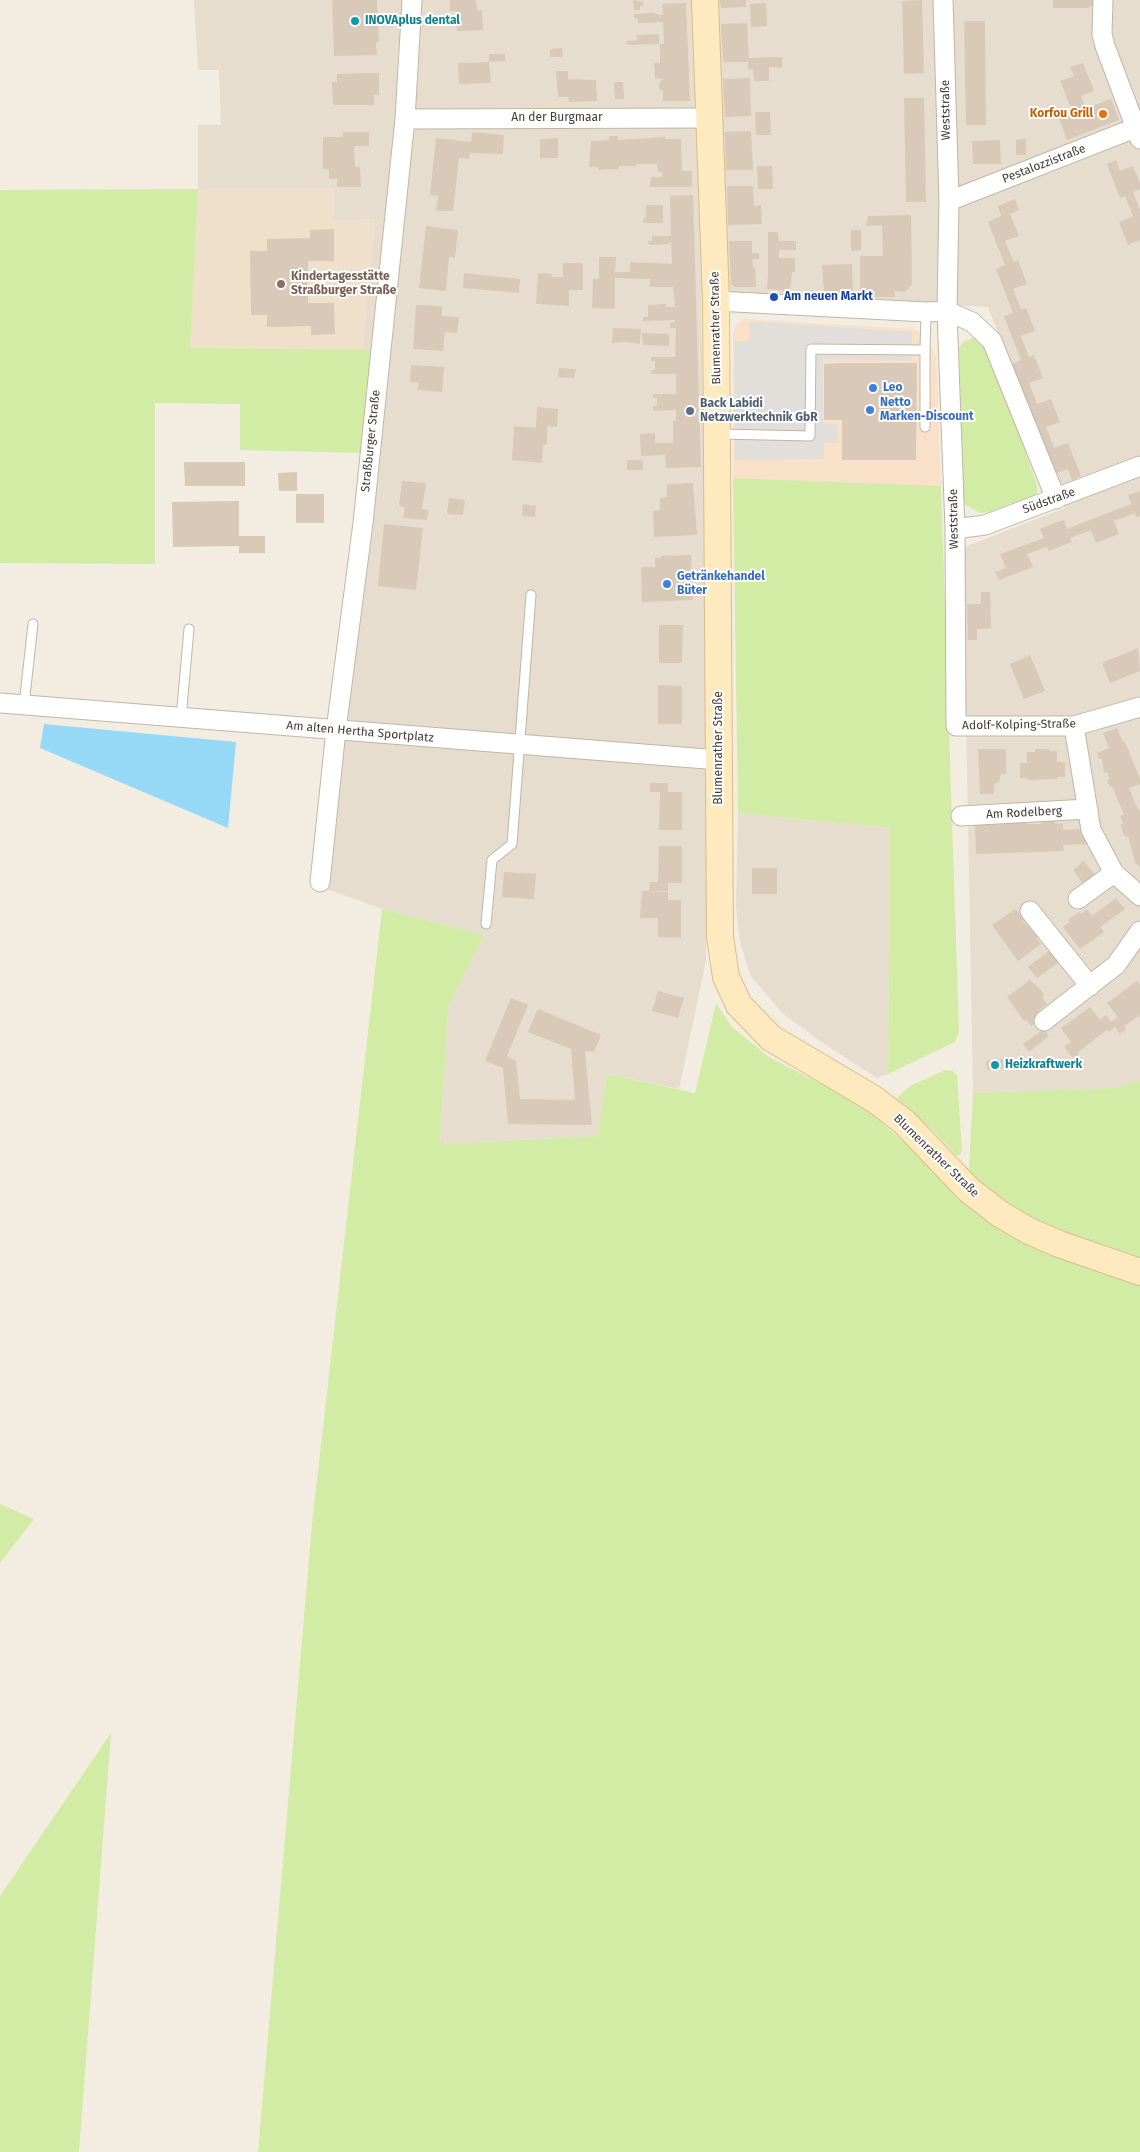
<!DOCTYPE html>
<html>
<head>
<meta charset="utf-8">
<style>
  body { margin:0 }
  canvas { display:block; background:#f3ece1 }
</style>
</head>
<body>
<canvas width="1140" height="2152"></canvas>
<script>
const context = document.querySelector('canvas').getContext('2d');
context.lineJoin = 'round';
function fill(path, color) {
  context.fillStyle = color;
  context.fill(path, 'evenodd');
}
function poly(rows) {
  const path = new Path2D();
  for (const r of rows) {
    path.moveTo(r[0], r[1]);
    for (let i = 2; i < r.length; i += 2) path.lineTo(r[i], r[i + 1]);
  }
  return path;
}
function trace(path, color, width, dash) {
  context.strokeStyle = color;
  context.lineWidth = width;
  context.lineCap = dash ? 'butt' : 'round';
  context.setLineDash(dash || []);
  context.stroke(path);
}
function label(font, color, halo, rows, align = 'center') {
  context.font = font + ' "Fira Sans",sans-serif';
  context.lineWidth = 4;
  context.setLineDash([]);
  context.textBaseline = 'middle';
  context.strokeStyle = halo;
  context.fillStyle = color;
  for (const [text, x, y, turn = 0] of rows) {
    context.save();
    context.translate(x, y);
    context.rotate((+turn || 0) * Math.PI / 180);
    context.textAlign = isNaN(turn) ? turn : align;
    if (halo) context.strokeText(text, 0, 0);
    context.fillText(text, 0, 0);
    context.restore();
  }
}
const residential = poly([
  [194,0,1140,0,1140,1081,1116,1088,973,1093,963,554,967,546,1065,508,988,307,701,293,708,739,706,961,679,1089,607,1074,598,1136,440,1144,448,1007,484,935,382,909,321,887,374,350,362,351,375,219,334,221,334,188,198,189,198,125,221,125,219,70,198,70],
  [738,813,890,828,888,1074,877,1078,823,1043,782,1013,750,975,740,942,736,907]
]);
const commercial = poly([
  [743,319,914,329,928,338,936,356,941,486,733,478,733,334,736,325]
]);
const education = poly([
  [334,188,334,221,375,219,362,351,189,348,198,189]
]);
const green = poly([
  [198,189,190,348,374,350,364,453,240,450,240,404,155,403,155,564,0,563,0,190],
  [973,338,981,340,988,345,1038,488,1036,495,989,512,980,513,964,504,959,347,965,341],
  [733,478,941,486,959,1032,955,1042,888,1074,890,828,738,813],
  [382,909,484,935,448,1007,440,1144,598,1136,607,1074,695,1093,716,1003,732,1027,769,1057,860,1104,913,1150,960,1201,969,1169,973,1093,1115,1088,1140,1081,1140,2152,258,2152,312,1524],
  [945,1070,953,1071,957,1076,962,1150,960,1155,957,1156,933,1131,897,1098,910,1086],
  [0,1504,34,1519,0,1563],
  [111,1733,79,2152,0,2152,0,1896]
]);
const parking = poly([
  [749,321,912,332,912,361,823,359,823,423,837,424,838,443,824,443,824,459,735,460,734,341,749,341]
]);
const water = poly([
  [44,724,236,742,228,828,40,748]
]);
const building = poly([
  [332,0,377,0,379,42,376,42,377,55,334,56],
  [450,0,476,0,477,10,482,10,483,30,457,31,456,11,450,11],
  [633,0,643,2,643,6,640,6,640,10,634,10],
  [720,0,746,0,746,7,721,8],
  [922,0,924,73,904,74,902,1],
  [1053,0,1097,0,1097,5,1089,6,1089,8,1053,8],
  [686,3,690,101,663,101,663,91,659,89,659,84,662,79,666,78,655,79,654,63,660,63,660,44,664,44,663,22,638,23,637,18,634,18,634,14,652,13,663,15,662,4],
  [766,3,767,26,751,27,750,4],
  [964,21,985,21,986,125,966,125],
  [747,23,749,58,782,57,782,68,769,67,769,81,754,81,753,69,748,70,748,62,723,62,721,24],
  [659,34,659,44,627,45,627,41,638,40,636,35],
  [562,48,563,57,550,57,550,49],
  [489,54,505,54,505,61,489,62,491,83,459,84,458,63,489,62],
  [1083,63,1094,91,1081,96,1086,108,1111,99,1119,120,1067,140,1059,118,1073,113,1060,81,1074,76,1070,67],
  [556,71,568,71,568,79,596,80,597,101,569,102,568,97,558,97],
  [379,73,379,95,374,95,374,105,333,105,332,82,337,82,337,74],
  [750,78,751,116,725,117,723,79],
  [614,82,623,82,624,99,615,99],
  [904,98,924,98,926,202,906,202],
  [755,112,770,112,771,135,756,135],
  [751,131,753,170,726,170,725,132],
  [343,132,369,132,369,146,354,146,355,167,360,167,361,187,337,187,337,179,329,179,329,169,323,169,323,137,343,137],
  [472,132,504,135,503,154,470,153,469,159,459,158,453,211,436,211,438,196,430,195,436,138,471,142],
  [609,136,618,136,618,140,665,137,665,139,681,139,682,171,692,171,692,187,650,187,651,177,662,177,662,172,658,172,657,164,637,164,636,166,619,166,619,169,598,170,598,167,589,167,591,141,609,140],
  [558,138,558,158,540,158,540,139],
  [1026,139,1026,155,1016,155,1016,140],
  [1000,140,1001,164,973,164,972,141],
  [1116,160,1120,171,1133,166,1140,183,1140,189,1133,192,1140,210,1140,240,1128,245,1119,222,1133,216,1125,196,1120,198,1107,164],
  [757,166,772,166,773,189,758,189],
  [727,186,753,186,754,206,761,205,762,224,728,225],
  [693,195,701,467,666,468,665,455,641,456,640,434,655,433,655,443,673,443,673,421,676,420,676,410,653,411,653,406,657,406,657,398,653,398,653,394,676,394,676,374,651,374,652,370,655,370,655,361,651,361,651,357,675,357,676,328,670,328,670,323,675,322,675,320,643,321,643,317,648,317,648,305,666,304,666,307,675,307,673,287,650,287,650,279,615,278,615,309,592,308,593,279,599,279,599,257,616,257,615,272,630,272,630,262,672,264,671,241,668,244,652,245,648,244,648,241,652,241,652,236,671,236,670,196],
  [1015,199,1019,210,1010,214,1019,236,1005,241,1014,262,1018,260,1027,284,1013,289,1021,309,1026,308,1035,331,1021,336,1029,357,1034,355,1043,378,1029,383,1037,404,1051,399,1060,422,1046,427,1054,448,1068,443,1081,476,1072,480,1068,469,1054,474,1012,364,1021,360,1004,316,1013,313,996,269,1005,265,988,222,1001,216,998,206],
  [646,205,663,205,663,223,643,223,643,218,646,219],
  [911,215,912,285,904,292,895,291,895,297,860,297,860,256,883,256,882,225,866,226,868,216],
  [426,226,458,230,455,258,449,257,446,291,419,288],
  [334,229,334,261,308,261,308,303,334,303,335,334,311,335,311,326,267,327,267,315,251,315,250,251,267,251,267,239,310,238,310,230],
  [851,230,861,230,861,250,851,251],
  [768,232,778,232,779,241,796,241,796,250,779,250,779,258,795,258,795,272,792,272,790,291,767,289,768,275],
  [729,241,752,241,752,253,759,253,759,259,752,259,753,267,755,267,756,287,735,287,731,284],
  [563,263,583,263,583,290,569,290,569,306,536,304,538,273,552,274,552,277,563,277],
  [852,264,853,297,824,294,822,265],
  [464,273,520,279,519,293,463,288],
  [416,305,442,306,442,316,459,317,457,333,445,332,443,351,413,349],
  [613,328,641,329,640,344,627,342,612,343],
  [642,333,669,334,669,346,643,345],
  [842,363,917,363,916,460,842,460,842,420,824,420,824,364],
  [411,365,444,367,442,392,418,390,419,383,410,382],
  [559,368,576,369,574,378,558,377],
  [537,407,558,409,557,427,547,426,547,445,543,445,542,463,512,460,514,426,536,428],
  [627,460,643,460,643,470,627,470],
  [184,462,245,462,245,486,185,486],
  [297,472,297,491,279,491,278,473],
  [402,481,426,483,422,509,428,510,427,520,403,518,405,507,399,506],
  [693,483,697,535,654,537,653,511,660,510,660,498,667,497,667,484],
  [1140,491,1140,516,1136,517,1135,513,1114,521,1119,534,1096,543,1091,530,1070,538,1072,542,1061,546,1049,551,1047,547,1027,554,1033,567,999,580,995,572,1006,568,1000,554,1044,538,1040,529,1052,524,1064,520,1067,529,1131,504,1128,495],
  [296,494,324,494,324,523,296,523],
  [449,498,465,500,463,515,447,514],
  [239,501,239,536,265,536,265,553,239,553,239,546,173,547,172,502],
  [523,504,536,506,535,517,522,516],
  [384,524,423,528,416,590,378,586],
  [691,555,693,600,642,602,641,567,655,567,655,558,661,558,661,556],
  [981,592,990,592,991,628,977,629,977,640,968,640,967,604,981,604],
  [659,625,683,625,682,663,659,663],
  [1138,648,1140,671,1110,683,1102,663],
  [1030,655,1045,691,1024,699,1010,664],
  [658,685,682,686,682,724,658,724],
  [1117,728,1123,742,1125,742,1140,779,1140,784,1129,788,1138,810,1140,809,1140,868,1138,864,1136,865,1128,836,1125,837,1120,825,1123,824,1120,816,1124,815,1112,786,1110,787,1107,780,1110,779,1107,772,1104,773,1102,759,1099,759,1097,753,1109,748,1103,733],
  [978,749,1006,749,1006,774,1001,774,999,782,994,784,994,794,980,794],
  [1035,749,1049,749,1049,751,1057,751,1057,762,1065,762,1065,777,1057,777,1058,779,1028,780,1027,778,1020,778,1020,763,1027,763,1027,752,1035,752],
  [650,783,668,783,668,792,682,792,682,830,659,830,660,792,650,792],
  [1041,821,1055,821,1055,824,1063,823,1063,830,1087,829,1087,844,1063,845,1064,851,976,854,975,826,983,825,983,823,996,822,996,825,1025,822,1026,824,1041,824],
  [659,846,682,846,682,883,668,883,668,891,649,891,650,882,658,882],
  [1084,861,1099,880,1087,889,1073,870],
  [752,868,777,868,777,894,752,894],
  [504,872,536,874,534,899,502,897],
  [642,891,668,892,668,900,681,900,681,938,658,937,658,918,640,918],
  [1116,898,1125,909,1100,927,1104,932,1080,949,1063,927,1070,922,1068,920,1079,912,1081,914,1087,909,1092,916],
  [1015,909,1025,919,1023,921,1038,937,1036,938,1041,944,1018,961,992,925],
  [1053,948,1062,960,1037,978,1028,967],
  [1030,980,1041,990,1044,995,1042,997,1047,1004,1039,1010,1043,1017,1031,1026,1026,1019,1024,1021,1007,997],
  [1137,981,1140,985,1140,1015,1124,1026,1126,1029,1120,1034,1115,1027,1109,1032,1107,1030,1078,1052,1079,1054,1073,1058,1064,1047,1071,1042,1061,1028,1090,1007,1100,1020,1106,1015,1111,1022,1118,1017,1107,1003],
  [658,991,684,998,678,1018,652,1011],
  [511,998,528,1005,507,1056,516,1061,520,1099,575,1100,571,1049,528,1032,538,1009,601,1035,594,1052,585,1051,592,1125,508,1124,503,1068,485,1061],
  [1044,1029,1049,1036,1029,1052,1023,1044],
  [1003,1059,1004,1068,987,1070,986,1061]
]);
const lane = poly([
  [925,427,925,350],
  [720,434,810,436,811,349,925,350,926,312],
  [24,705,33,624],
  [181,718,189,629],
  [486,924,492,860,512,844,531,595]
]);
const street = poly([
  [943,0,949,201,947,311,955,529,956,726,1074,726,1140,707],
  [1103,0,1102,34,1105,46,1140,139],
  [405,119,709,118],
  [949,201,1140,126],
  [716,301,926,312,947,311,972,322,992,341,1056,499],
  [955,529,985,525,1140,466],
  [0,703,719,760],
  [1074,726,1091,830,1114,873,1140,896],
  [961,816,1088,809],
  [320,882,336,730,363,523,405,119,412,0],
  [1078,899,1114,873],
  [1030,911,1090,986],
  [1044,1021,1116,965,1140,931]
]);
const secondary = poly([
  [705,0,716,301,720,937,726,977,739,1005,771,1038,874,1099,904,1122,969,1190,1000,1214,1029,1231,1059,1244,1140,1272]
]);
const markers = [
  [355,21,5,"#0f9aa8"],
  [1103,114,5,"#e8710a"],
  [281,284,5,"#8d6e63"],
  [774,297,5,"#1a4fb4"],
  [873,388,5,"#3f7fe0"],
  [870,410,5,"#3f7fe0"],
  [690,411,5,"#5c6f8a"],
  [667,584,5,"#3f7fe0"],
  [995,1065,5,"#0f9aa8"]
];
const cultureNames = [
  ["INOVAplus dental",365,21],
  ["Heizkraftwerk",1005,1065]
];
const streetNames = [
  ["Weststraße",946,110,-91],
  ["An der Burgmaar",557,118],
  ["Pestalozzistraße",1044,164,-21],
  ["Blumenrather Straße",716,328,-91],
  ["Straßburger Straße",371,441,-84],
  ["Südstraße",1049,501,-20],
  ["Weststraße",954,519,-91],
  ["Adolf-Kolping-Straße",1019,725,-1],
  ["Am alten Hertha Sportplatz",360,732,5],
  ["Blumenrather Straße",719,748,-90],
  ["Am Rodelberg",1024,813,-3],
  ["Blumenrather Straße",936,1156,44]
];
const foodNames = [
  ["Korfou Grill",1093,114]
];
const educationNames = [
  ["Kindertagesstätte",291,277],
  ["Straßburger Straße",291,291]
];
const transitNames = [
  ["Am neuen Markt",784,297]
];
const shopNames = [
  ["Leo",883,388],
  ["Netto",880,403],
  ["Marken-Discount",880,417],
  ["Getränkehandel",677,577],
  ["Büter",677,591]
];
const serviceNames = [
  ["Back Labidi",700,404],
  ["Netzwerktechnik GbR",700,418]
];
fill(residential, '#e7ddcf');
fill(commercial, '#f8e0c9');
fill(education, '#eee0ca');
fill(green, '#d3eca5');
fill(parking, '#e2dfdb');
fill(water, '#96d9f7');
fill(building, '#d8c9b9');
trace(lane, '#c1b6a6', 11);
trace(street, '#c1b6a6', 21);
trace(secondary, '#d7bd8c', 28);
trace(lane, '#fff', 9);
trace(street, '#fff', 19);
trace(secondary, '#ffe9bf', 26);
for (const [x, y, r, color] of markers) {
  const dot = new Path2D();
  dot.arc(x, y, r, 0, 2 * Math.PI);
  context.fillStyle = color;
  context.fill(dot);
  trace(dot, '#fff', 2);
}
label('bold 12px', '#0d838f', '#fff', cultureNames, 'left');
label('12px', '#443b32', '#fff', streetNames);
label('bold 12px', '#c56008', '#fff', foodNames, 'right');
label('bold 12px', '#785e54', '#fff', educationNames, 'left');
label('bold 12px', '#164399', '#fff', transitNames, 'left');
label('bold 12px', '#366cbe', '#fff', shopNames, 'left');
label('bold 12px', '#4e5e75', '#fff', serviceNames, 'left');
</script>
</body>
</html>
